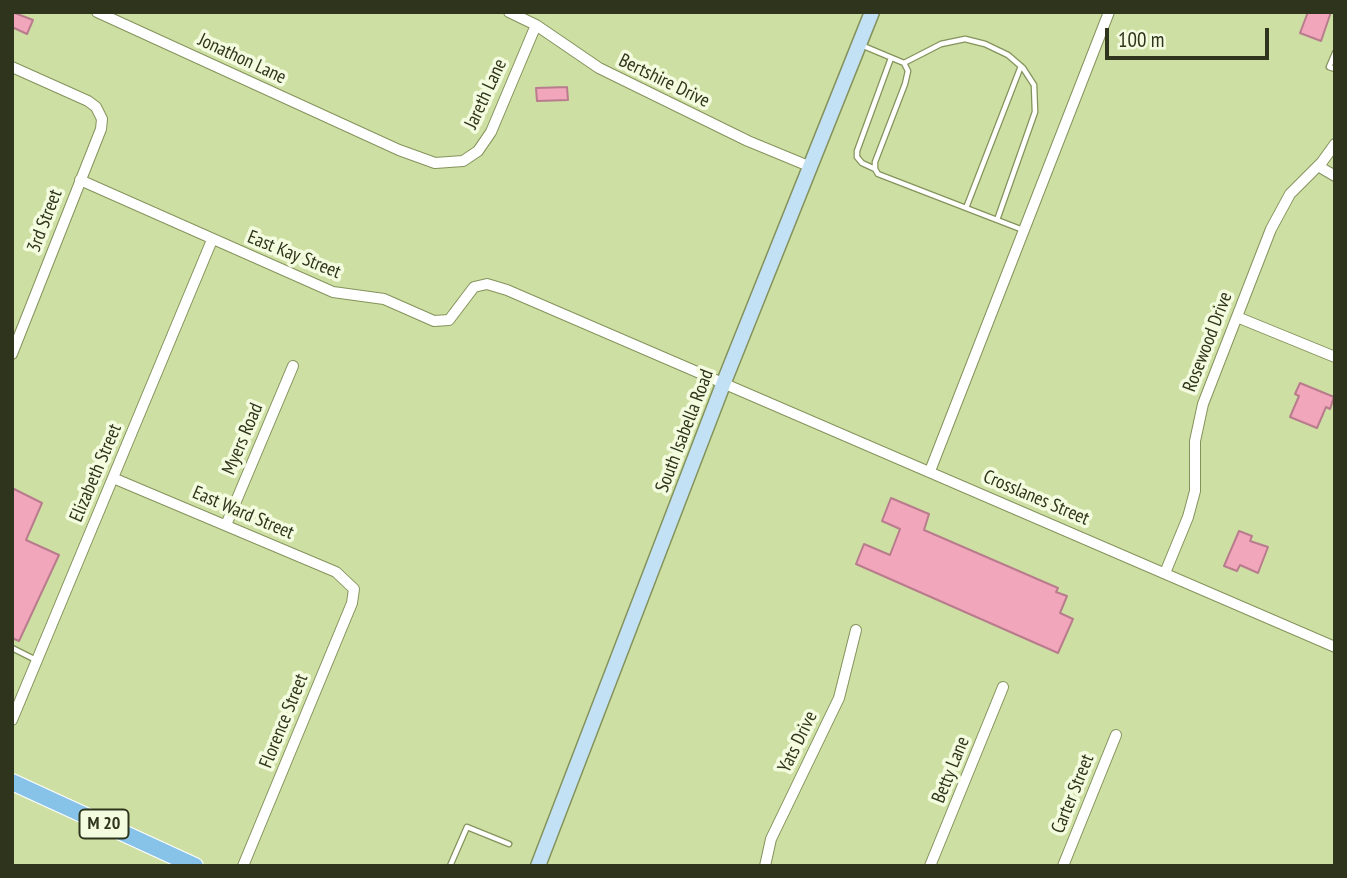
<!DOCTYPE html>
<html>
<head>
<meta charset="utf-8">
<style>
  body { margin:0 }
  #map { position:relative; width:1347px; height:878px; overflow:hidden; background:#cedfa4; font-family:"PT Sans Narrow",sans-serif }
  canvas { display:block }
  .frame { position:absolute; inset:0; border:14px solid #2f351d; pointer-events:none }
  .scale { position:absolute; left:1105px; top:28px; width:164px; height:32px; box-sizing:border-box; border:4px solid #2f351d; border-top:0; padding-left:9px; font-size:21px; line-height:24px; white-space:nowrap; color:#2f351d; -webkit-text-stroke:5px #f3fcde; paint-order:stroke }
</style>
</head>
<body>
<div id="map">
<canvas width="1347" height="878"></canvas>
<div class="frame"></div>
<div class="scale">100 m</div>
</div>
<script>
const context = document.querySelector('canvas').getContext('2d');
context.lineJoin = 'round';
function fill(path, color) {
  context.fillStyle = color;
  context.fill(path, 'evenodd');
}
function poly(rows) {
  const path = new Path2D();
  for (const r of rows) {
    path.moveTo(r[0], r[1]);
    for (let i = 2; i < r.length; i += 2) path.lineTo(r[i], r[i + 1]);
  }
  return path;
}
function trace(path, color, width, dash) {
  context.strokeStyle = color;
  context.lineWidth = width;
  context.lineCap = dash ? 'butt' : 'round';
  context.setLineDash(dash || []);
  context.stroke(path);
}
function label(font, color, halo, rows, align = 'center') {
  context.font = font + ' "PT Sans Narrow",sans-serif';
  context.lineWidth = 7;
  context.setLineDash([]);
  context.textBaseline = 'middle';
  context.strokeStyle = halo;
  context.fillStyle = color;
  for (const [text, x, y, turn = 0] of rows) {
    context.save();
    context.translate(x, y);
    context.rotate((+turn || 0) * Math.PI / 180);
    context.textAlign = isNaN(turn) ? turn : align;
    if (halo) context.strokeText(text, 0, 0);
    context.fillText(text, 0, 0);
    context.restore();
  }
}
const building = poly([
  [12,12,33,20,27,34,12,27,12,12],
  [1308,12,1331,12,1321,41,1300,33,1308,12],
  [567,87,568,100,537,101,536,88,567,87],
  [1300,383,1334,397,1330,409,1326,407,1317,428,1290,417,1299,396,1295,394,1300,383],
  [12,488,42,503,26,540,59,555,19,641,12,638,12,488],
  [891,498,929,514,924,530,1058,588,1056,592,1067,596,1060,613,1073,619,1058,653,856,564,864,544,890,555,900,529,882,521,891,498],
  [1239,531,1252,536,1250,541,1268,547,1258,573,1240,565,1237,571,1224,566,1239,531]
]);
const lane = poly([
  [861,45,904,63,908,71,905,84,875,162,875,169,878,174,1023,230],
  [1335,53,1329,67,1335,69],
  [904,63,941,44,965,39,985,44,1008,55,1023,68,1034,85,1035,112,997,220],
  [875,169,862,163,857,157,857,151,891,58],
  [966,208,1021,66],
  [12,648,36,660],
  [450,866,467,827,509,844]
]);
const street = poly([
  [97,12,399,150,435,163,463,161,478,151,491,132,536,25],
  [509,12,536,25,599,68,748,141,811,167],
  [12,67,88,101,96,107,102,119,101,129,12,354],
  [1318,166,1335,176],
  [80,180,333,292,384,299,434,321,449,320,474,287,487,284,507,290,1335,647],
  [1237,317,1335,357],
  [930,471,1109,12],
  [113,478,336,572,354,589,352,603,243,866],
  [226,525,293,366],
  [1165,573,1188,517,1195,491,1195,441,1203,404,1271,229,1290,194,1322,162,1335,144],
  [12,720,212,240],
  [765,866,771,839,839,698,856,630],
  [930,866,1003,687],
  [1063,866,1116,735]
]);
const secondary = poly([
  [538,866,724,382,872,12]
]);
const primary = poly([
  [12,782,195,866]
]);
const shields = [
  [104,824,49]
];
const shieldNames = [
  ["M 20",104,824]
];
const streetNames = [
  ["Jonathon Lane",242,59,25],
  ["Bertshire Drive",664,81,26],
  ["Jareth Lane",486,94,-65],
  ["3rd Street",45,221,-69],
  ["East Kay Street",294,255,22],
  ["Rosewood Drive",1208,342,-69],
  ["South Isabella Road",685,431,-69],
  ["Myers Road",243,439,-67],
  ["Elizabeth Street",96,473,-67],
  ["Crosslanes Street",1036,498,23],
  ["East Ward Street",243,513,23],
  ["Florence Street",284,721,-68],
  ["Yats Drive",798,742,-64],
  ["Betty Lane",951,770,-68],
  ["Carter Street",1073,794,-68]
];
fill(building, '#f1a6bb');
trace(building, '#b97c8d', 2);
trace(lane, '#84935b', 7);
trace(street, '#84935b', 12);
trace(secondary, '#84935b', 17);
trace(primary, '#fff', 18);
trace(lane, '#fff', 4.5);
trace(street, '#fff', 10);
trace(secondary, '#c3e1f4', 14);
trace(primary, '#87c3e9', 16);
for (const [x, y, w] of shields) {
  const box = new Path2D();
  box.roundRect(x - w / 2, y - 14.5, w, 29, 5);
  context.fillStyle = '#f3fcde';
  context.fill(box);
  trace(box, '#2f351d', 2);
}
label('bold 18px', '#2f351d', null, shieldNames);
label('19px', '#2f351d', '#f3fcde', streetNames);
</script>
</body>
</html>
